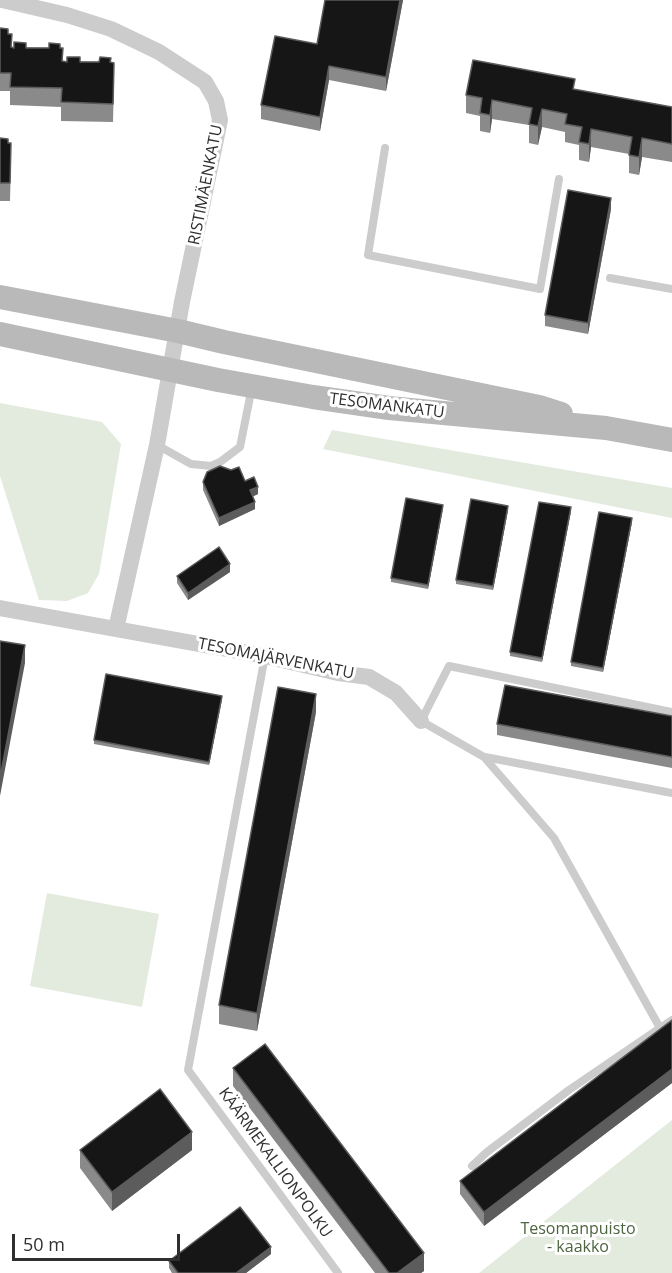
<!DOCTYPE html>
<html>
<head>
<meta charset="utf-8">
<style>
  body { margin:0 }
  #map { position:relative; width:672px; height:1273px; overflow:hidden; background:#fff; font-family:"Open Sans",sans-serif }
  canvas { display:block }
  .scale { position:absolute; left:12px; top:1234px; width:168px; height:27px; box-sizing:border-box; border:3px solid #2f2f2f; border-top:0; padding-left:8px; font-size:18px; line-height:21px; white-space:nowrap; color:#2f2f2f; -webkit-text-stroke:4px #fff; paint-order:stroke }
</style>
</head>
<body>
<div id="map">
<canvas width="672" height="1273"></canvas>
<div class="scale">50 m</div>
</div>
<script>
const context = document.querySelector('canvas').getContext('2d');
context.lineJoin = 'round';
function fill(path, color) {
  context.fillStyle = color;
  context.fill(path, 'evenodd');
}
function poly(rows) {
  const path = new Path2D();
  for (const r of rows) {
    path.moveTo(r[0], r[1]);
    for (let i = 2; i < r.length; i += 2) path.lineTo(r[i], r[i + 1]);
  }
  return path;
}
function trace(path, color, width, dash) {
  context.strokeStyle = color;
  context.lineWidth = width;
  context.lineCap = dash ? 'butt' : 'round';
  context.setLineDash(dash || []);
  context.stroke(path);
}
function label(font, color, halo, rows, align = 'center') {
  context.font = font + ' "Open Sans",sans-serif';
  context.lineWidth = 6;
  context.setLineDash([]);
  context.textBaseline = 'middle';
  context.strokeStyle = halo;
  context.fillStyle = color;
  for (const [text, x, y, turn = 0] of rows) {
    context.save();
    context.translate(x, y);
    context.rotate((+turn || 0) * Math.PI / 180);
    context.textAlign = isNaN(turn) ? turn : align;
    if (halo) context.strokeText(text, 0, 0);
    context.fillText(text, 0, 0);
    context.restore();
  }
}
const green = poly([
  [0,403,102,422,121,444,99,574,88,593,67,601,39,600,0,476],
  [332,430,672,488,672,518,323,449],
  [47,893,159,914,142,1007,30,986],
  [672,1120,672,1273,479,1273]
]);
const lane = poly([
  [385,148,368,255,540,289,559,179],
  [610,278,672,289],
  [157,445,191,464,211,466,220,462,240,447,252,387],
  [265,656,188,1070,338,1273],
  [672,712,449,666,421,721,484,757,554,838,660,1028,672,1020],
  [485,757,672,793],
  [472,1166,487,1152,569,1090,660,1028]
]);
const street = poly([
  [2,0,67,15,111,29,159,52,205,82,216,101,220,120,182,302,157,445,116,629],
  [0,608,265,656,338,673,369,677,396,693,421,721]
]);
const secondary = poly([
  [0,297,178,331,224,342,539,407,561,414],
  [0,334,218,380,313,397,389,408,606,428,672,440]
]);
const wall = poly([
  [325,0,403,0,386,91,329,80,320,131,261,119,261,105,317,44],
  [0,28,8,34,12,47,60,48,63,61,110,62,114,81,113,122,61,121,61,107,10,105,10,91,0,91],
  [575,89,672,107,672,162,642,157,639,175,629,173,629,154,591,147,589,162,579,160,579,145,565,142,565,132,542,127,538,145,529,143,529,125,492,119,490,133,480,131,480,116,466,113,466,95],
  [0,138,8,143,11,161,10,201,0,201],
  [611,209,588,334,545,326,545,315],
  [203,482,258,494,253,496,255,509,219,526,203,490],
  [443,508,428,589,391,582,391,578],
  [508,510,493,590,456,584,456,580],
  [571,511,542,662,510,656,510,652],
  [632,522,603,672,571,666,571,662],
  [230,572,188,600,177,583,177,576],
  [222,699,209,765,94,744,94,740],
  [316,712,257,1031,219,1024,219,1005],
  [672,716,672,768,497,735,497,724],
  [672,1020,672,1083,484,1226,460,1194,460,1181],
  [233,1068,424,1271,421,1273,375,1273,233,1086],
  [80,1150,192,1150,112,1211,80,1168],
  [271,1254,246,1273,172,1273,169,1268,169,1261]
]);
const shadedWall = poly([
  [400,0,403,0,386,91,386,77],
  [329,66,329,80,320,131,320,117],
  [492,100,492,119,490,133,490,115],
  [542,109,542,127,538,145,538,126],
  [591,129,591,147,589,162,589,144],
  [642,138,642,157,639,175,639,157],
  [611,198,611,209,588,334,588,323],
  [258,487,258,494,250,498,250,490],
  [255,502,255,509,219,526,219,518],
  [443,505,443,508,428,589,428,585],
  [508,506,508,510,493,590,493,586],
  [571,507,571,511,542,662,542,658],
  [632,518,632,522,603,672,603,668],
  [230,564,230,572,188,600,188,593],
  [25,645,25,663,0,796,0,778],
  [316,694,316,712,257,1031,257,1013],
  [222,696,222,699,209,765,209,762],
  [672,1069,672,1083,484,1226,484,1212],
  [192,1132,192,1150,112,1211,112,1192],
  [271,1247,271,1254,246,1273,236,1273],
  [424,1253,424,1271,421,1273,397,1273]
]);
const building = poly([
  [325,0,400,0,386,77,329,66,320,117,261,105,275,36,317,44,325,0],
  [0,28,8,29,8,34,12,34,11,47,14,48,14,42,26,43,26,48,49,48,49,43,60,44,60,48,63,48,62,61,67,62,67,57,80,57,80,62,99,62,100,57,111,58,110,62,114,63,113,104,61,102,62,88,10,87,11,73,0,73,0,28],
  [473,60,575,79,573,89,672,107,672,144,642,138,639,157,629,155,632,137,591,129,589,144,579,142,582,127,565,124,567,114,542,109,538,126,529,124,532,108,492,100,490,115,480,113,482,98,466,95,473,60],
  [0,138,8,139,8,143,11,143,10,183,0,183,0,138],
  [568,190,611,198,588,323,545,315,568,190],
  [220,466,231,470,239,467,245,481,254,477,258,487,250,490,255,502,219,518,203,482,207,472,220,466],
  [406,498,443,505,428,585,391,578,406,498],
  [471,499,508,506,493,586,456,580,471,499],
  [539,502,571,507,542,658,510,652,539,502],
  [599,512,632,518,603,668,571,662,599,512],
  [219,547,230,564,188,593,177,576,219,547],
  [0,641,25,645,0,778,0,641],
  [106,674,222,696,209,762,94,740,106,674],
  [505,685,672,716,672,757,497,724,505,685],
  [278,687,316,694,257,1013,219,1005,278,687],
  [672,1020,672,1069,484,1212,460,1181,672,1020],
  [265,1044,424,1253,397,1273,389,1273,233,1068,265,1044],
  [160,1089,192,1132,112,1192,80,1150,160,1089],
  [240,1207,271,1247,236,1273,178,1273,169,1261,240,1207]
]);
const streetNames = [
  ["RISTIMÄENKATU",206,185,-79],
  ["TESOMANKATU",387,406,7],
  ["TESOMAJÄRVENKATU",276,659,11],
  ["KÄÄRMEKALLIONPOLKU",275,1163,54]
];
const parkNames = [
  ["Tesomanpuisto",578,1229],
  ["- kaakko",578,1247]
];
fill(green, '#e3eade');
trace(lane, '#ccc', 8);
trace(street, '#ccc', 16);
trace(secondary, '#b9b9b9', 24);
fill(wall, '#8a8a8a');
fill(shadedWall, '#5c5c5c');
fill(building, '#161616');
trace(building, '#5c5c5c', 1.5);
label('16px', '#2f2f2f', '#fff', streetNames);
label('16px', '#4e6541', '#fff', parkNames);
</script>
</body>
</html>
